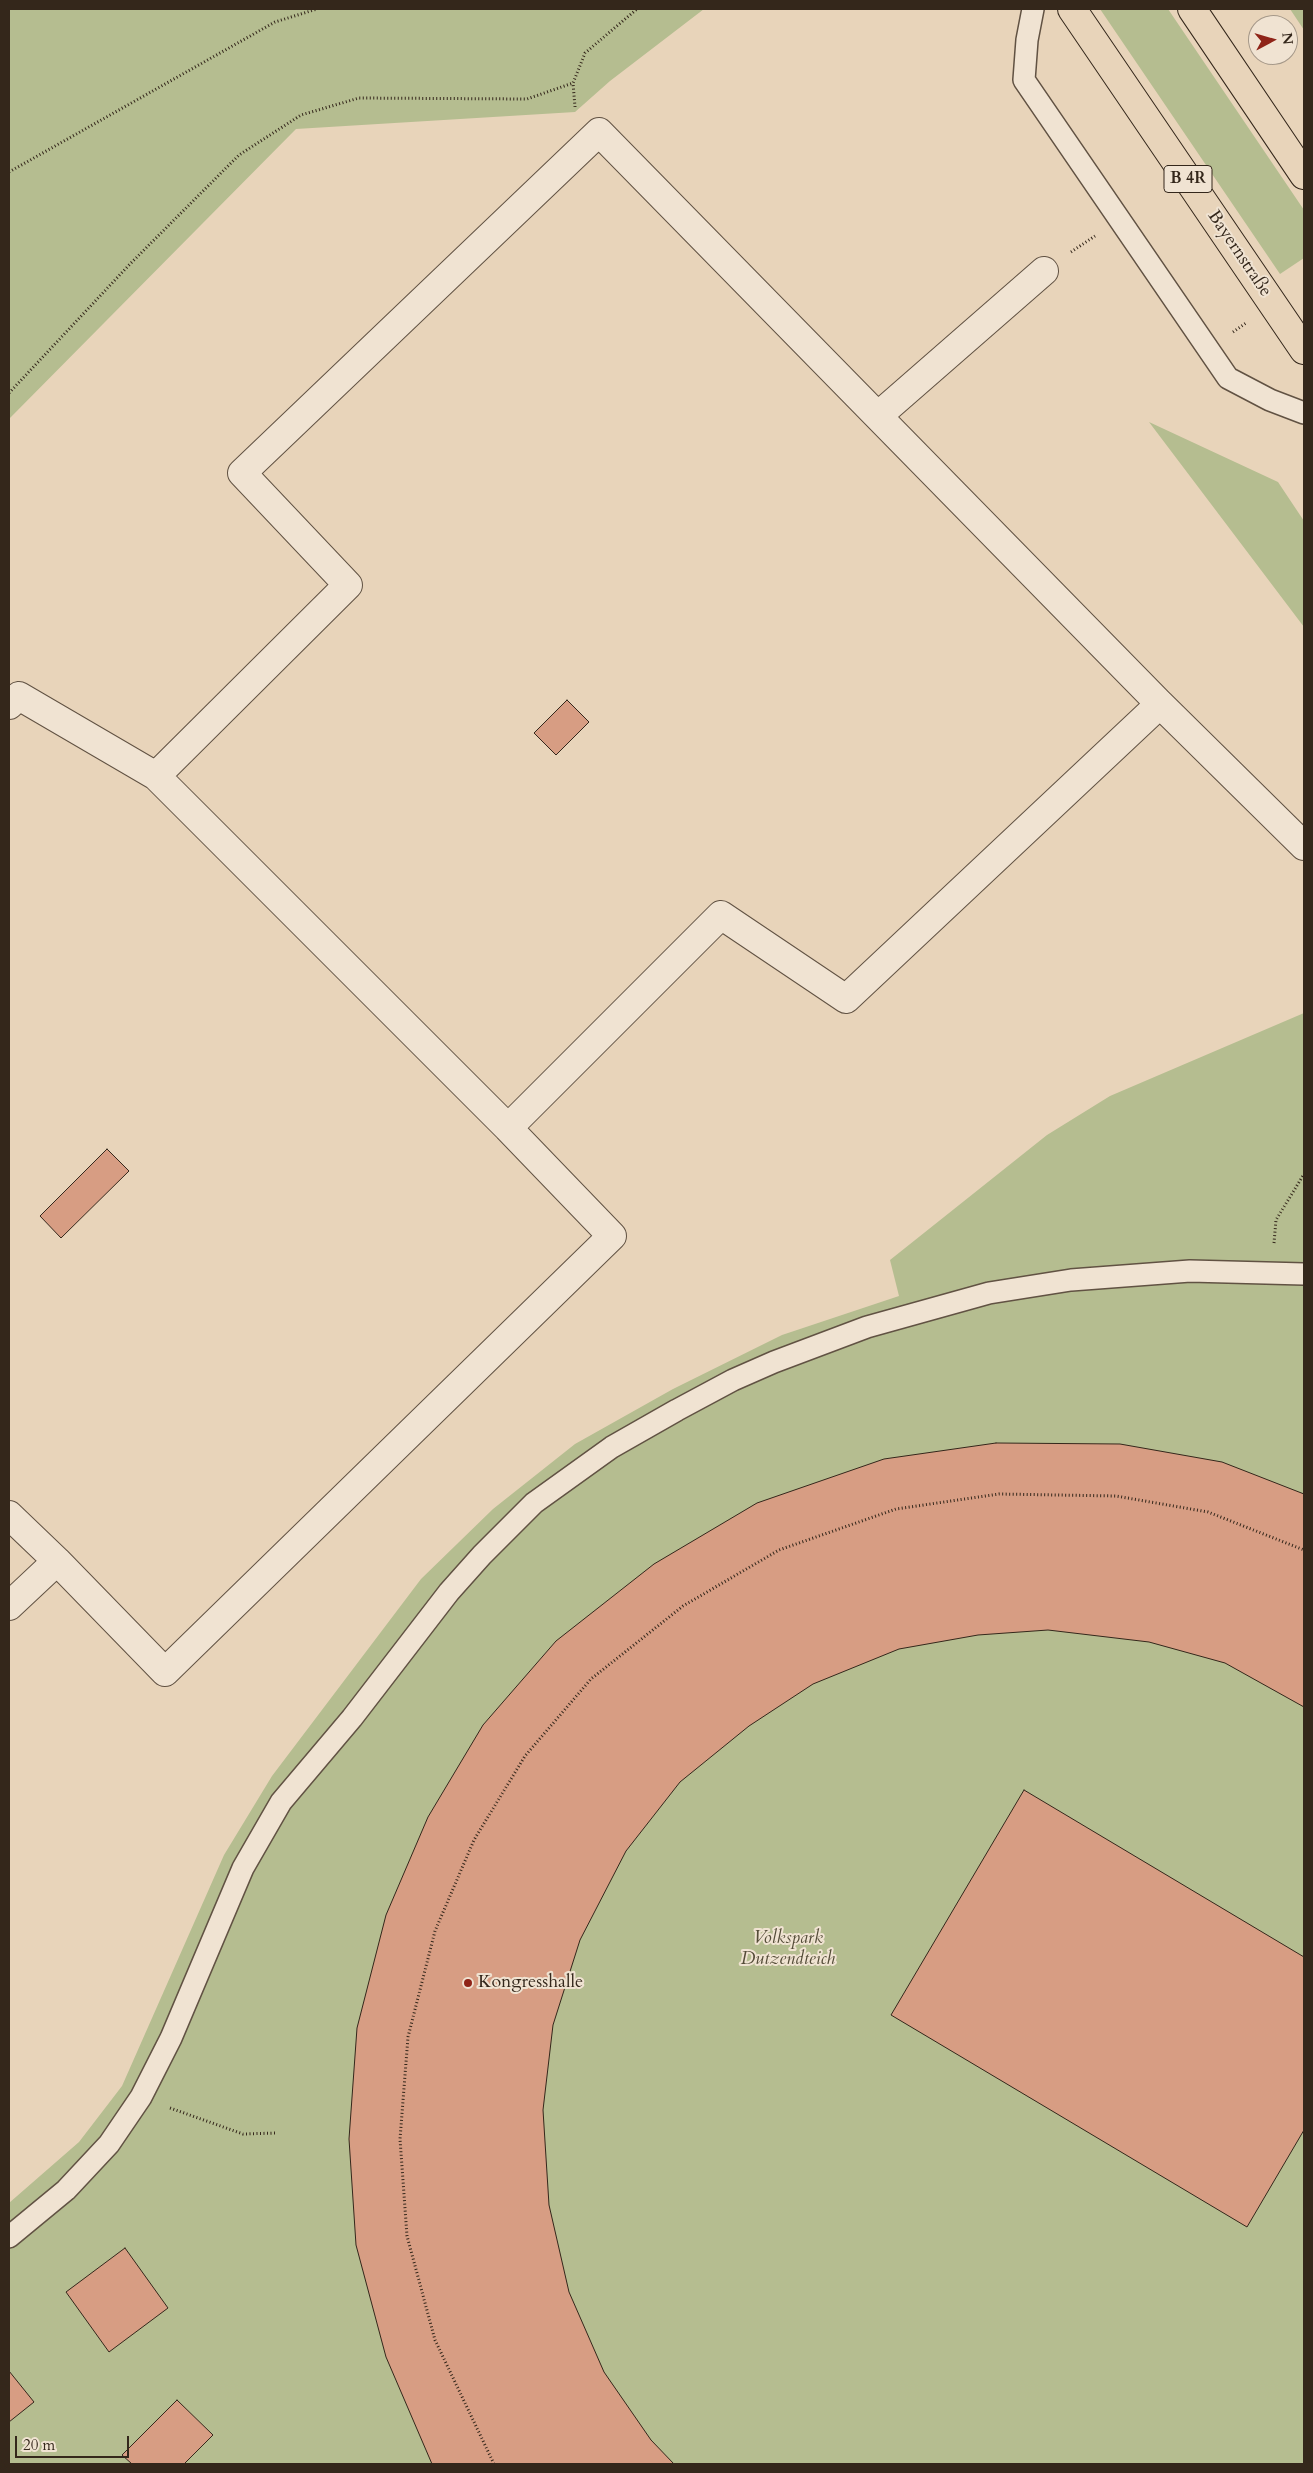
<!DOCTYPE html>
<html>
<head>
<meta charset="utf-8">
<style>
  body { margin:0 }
  #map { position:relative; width:1313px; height:2473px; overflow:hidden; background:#e8d4ba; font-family:Cardo,serif }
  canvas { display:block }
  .frame { position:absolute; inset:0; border:10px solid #34271b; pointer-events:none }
  .north { position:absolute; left:1248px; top:15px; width:50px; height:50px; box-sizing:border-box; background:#f0e3d2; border:1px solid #a59889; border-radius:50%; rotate:84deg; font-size:14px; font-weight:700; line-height:20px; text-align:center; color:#34271b }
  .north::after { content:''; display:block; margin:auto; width:18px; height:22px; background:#8f2418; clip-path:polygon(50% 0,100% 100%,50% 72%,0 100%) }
  .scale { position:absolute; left:15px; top:2436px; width:114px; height:22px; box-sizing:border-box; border:2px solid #34271b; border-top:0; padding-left:6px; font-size:15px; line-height:18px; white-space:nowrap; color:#34271b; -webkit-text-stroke:4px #f0e3d2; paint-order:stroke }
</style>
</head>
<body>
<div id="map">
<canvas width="1313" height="2473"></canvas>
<div class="frame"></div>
<div class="north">N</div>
<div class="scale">20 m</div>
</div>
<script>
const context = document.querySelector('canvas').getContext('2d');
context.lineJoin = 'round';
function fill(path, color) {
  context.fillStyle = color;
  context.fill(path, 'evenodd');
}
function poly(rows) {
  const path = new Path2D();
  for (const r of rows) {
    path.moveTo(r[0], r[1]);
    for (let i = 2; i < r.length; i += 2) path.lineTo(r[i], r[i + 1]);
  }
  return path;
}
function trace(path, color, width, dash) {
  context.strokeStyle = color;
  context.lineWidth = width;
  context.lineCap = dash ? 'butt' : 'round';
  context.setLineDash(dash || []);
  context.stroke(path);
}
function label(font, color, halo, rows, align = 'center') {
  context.font = font + ' Cardo,serif';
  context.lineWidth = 4;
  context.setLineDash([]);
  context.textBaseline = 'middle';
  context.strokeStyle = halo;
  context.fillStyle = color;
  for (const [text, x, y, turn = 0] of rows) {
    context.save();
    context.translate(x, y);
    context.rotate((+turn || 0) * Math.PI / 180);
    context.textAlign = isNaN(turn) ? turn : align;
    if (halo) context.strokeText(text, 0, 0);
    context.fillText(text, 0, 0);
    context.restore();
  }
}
const green = poly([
  [9,9,704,9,610,81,575,112,296,129,9,419],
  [1100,9,1168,9,1304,210,1304,258,1280,274],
  [1290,9,1304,9,1304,30],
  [1149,422,1278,482,1304,521,1304,627],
  [1304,1013,1304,2464,9,2464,9,2203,79,2142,122,2086,224,1855,272,1776,421,1579,493,1509,575,1444,673,1389,782,1335,899,1296,890,1260,1047,1135,1110,1096]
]);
const building = poly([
  [567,700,589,722,556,755,534,733,567,700],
  [107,1149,129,1171,61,1238,40,1216,107,1149],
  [996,1443,1120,1444,1222,1462,1304,1494,1304,1707,1225,1663,1149,1642,1048,1630,978,1635,899,1649,813,1684,749,1726,680,1782,626,1851,580,1940,553,2025,543,2110,549,2205,569,2292,604,2372,651,2440,674,2464,432,2464,386,2357,356,2245,349,2139,357,2028,386,1915,428,1817,483,1725,556,1641,654,1564,757,1503,884,1459,996,1443],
  [1024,1790,1304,1957,1304,2130,1247,2227,891,2015,1024,1790],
  [125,2248,168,2308,109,2352,66,2292,125,2248],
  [9,2371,34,2402,9,2422,9,2371],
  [177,2400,213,2435,184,2464,132,2464,122,2455,177,2400]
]);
const path = poly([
  [575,107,573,83,585,53,637,9],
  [9,172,275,22,317,9],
  [1071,252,1095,236],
  [1233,332,1246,323],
  [9,393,130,264,239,155,301,115,359,98,527,99,573,83],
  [1274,1243,1276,1220,1304,1174],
  [170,2108,243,2134,276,2133],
  [494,2464,435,2340,407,2236,400,2139,408,2037,435,1931,474,1840,525,1756,591,1679,683,1606,779,1550,896,1509,999,1494,1116,1496,1208,1512,1304,1550]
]);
const service = poly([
  [1033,9,1027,40,1024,80,1228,378,1270,400,1304,413],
  [9,2237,66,2190,109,2144,141,2097,171,2038,243,1868,281,1802,352,1718,449,1592,482,1555,534,1503,612,1447,677,1410,733,1380,774,1362,867,1327,989,1293,1071,1280,1190,1271,1304,1274]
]);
const pedestrian = poly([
  [879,415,1044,271],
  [1160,704,1304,846],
  [9,705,19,696,156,776,348,585,242,473,599,132,1160,704,846,999,721,915,508,1128,612,1236,165,1672,57,1561,9,1606],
  [156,776,508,1128],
  [9,1515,57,1561]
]);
const primary = poly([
  [1072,9,1304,350],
  [1192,9,1304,175]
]);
const markers = [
  [468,1983,5,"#8f2418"]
];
const shields = [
  [1188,179,48]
];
const shieldNames = [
  ["B 4R",1188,179]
];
const streetNames = [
  ["Bayernstraße",1239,254,56]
];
const parkNames = [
  ["Volkspark",788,1939],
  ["Dutzendteich",788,1960]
];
const poiNames = [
  ["Kongresshalle",478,1983]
];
fill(green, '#b5bd90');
fill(building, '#d79d83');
trace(building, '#34271b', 1);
trace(service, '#615243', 24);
trace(pedestrian, '#615243', 30);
trace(primary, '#34271b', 30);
trace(path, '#34271b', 3, [1, 2.5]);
trace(service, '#f0e3d2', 21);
trace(pedestrian, '#f0e3d2', 28);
trace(primary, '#e8d4ba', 28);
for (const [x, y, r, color] of markers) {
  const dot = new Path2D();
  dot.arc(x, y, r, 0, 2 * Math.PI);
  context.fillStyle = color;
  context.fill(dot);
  trace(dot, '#f0e3d2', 2);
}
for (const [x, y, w] of shields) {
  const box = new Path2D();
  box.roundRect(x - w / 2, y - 13.5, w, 27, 4);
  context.fillStyle = '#f0e3d2';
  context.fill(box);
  trace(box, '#34271b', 1);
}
label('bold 16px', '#34271b', null, shieldNames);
label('18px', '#34271b', '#f0e3d2', streetNames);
label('italic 18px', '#544c38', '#f0e3d2', parkNames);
label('18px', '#34271b', '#f0e3d2', poiNames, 'left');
</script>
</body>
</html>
